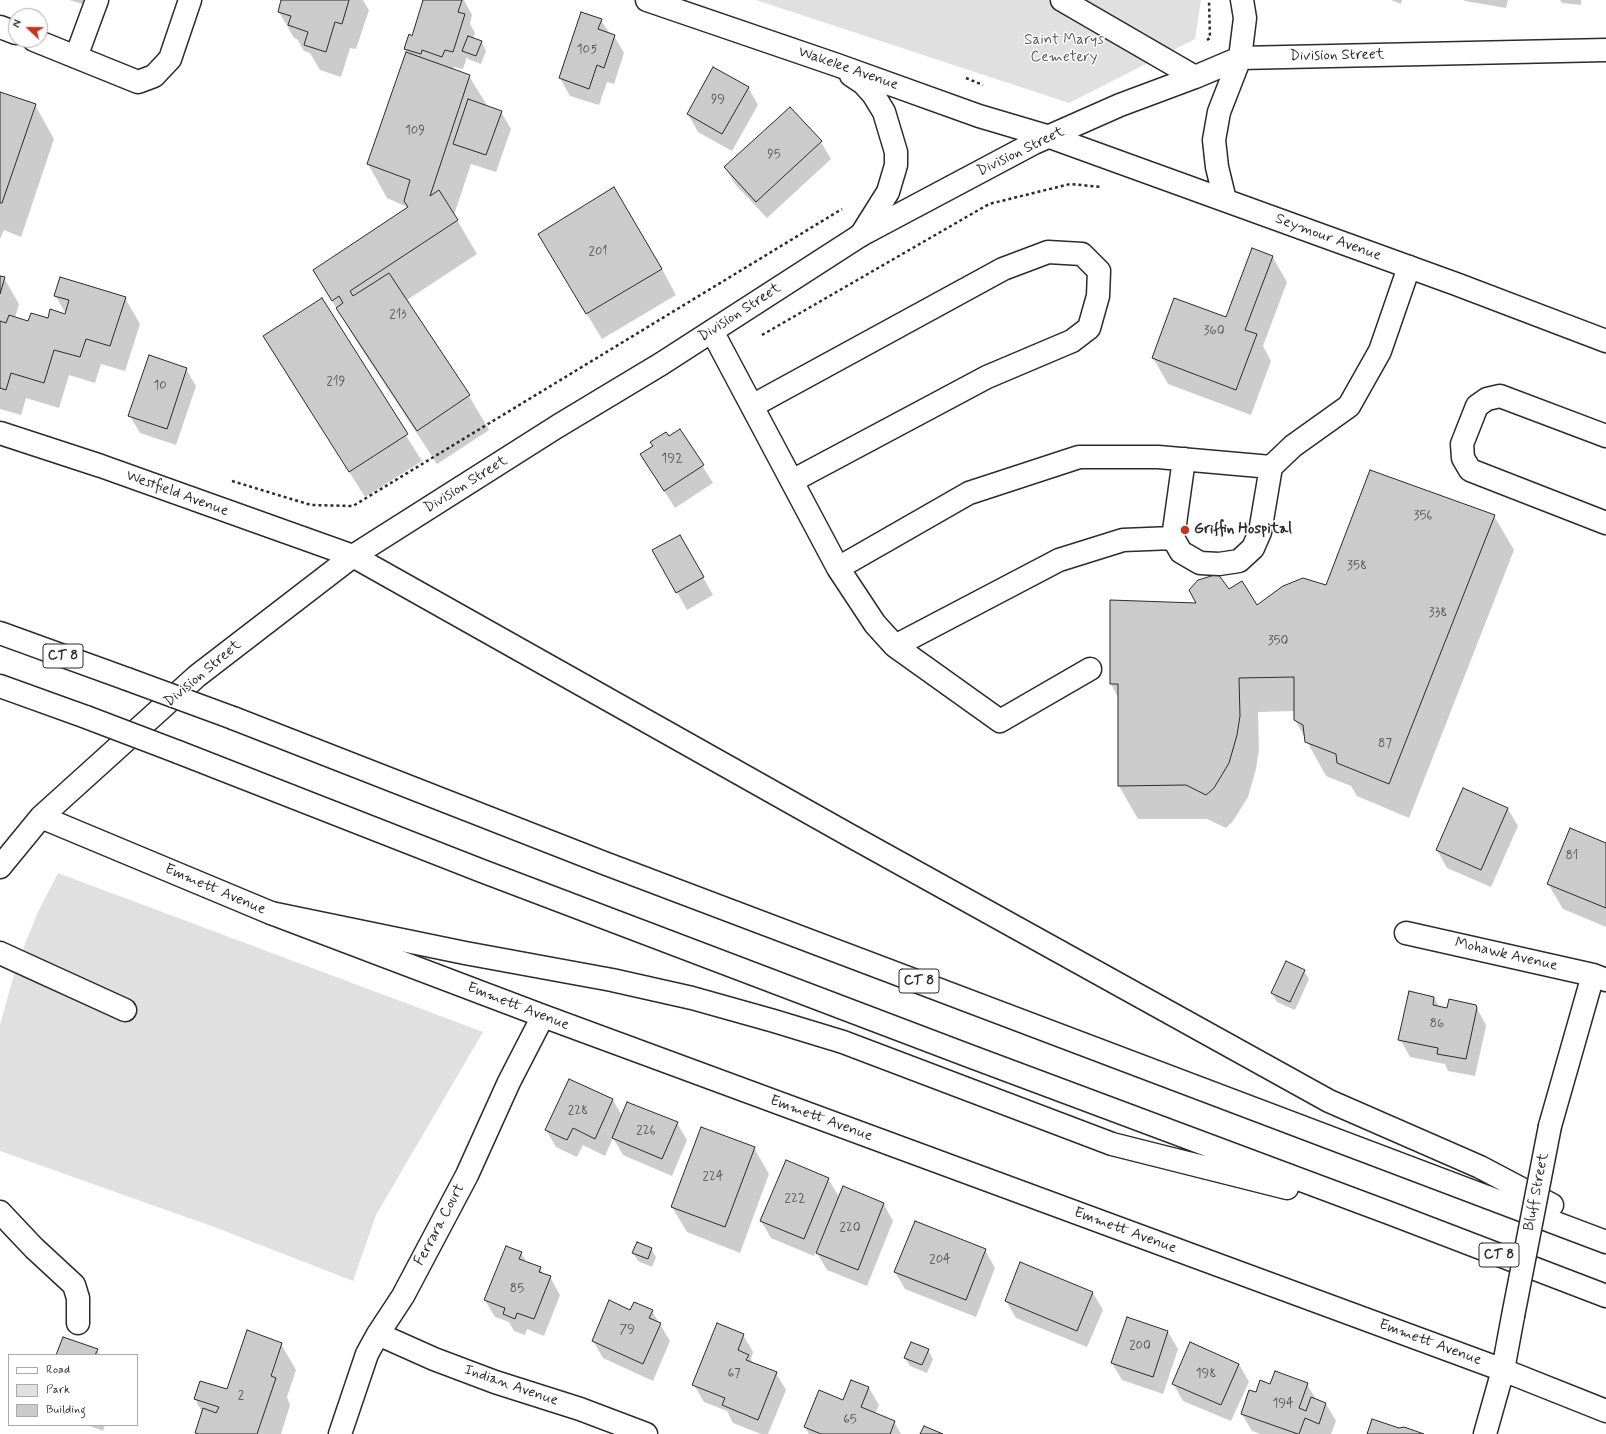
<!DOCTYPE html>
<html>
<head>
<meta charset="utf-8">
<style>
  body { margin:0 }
  #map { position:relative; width:1606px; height:1434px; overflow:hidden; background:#fff; font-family:Mynerve,sans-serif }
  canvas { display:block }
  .legend { position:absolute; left:8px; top:1354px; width:130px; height:72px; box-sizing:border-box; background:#fff; border:1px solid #aaa; margin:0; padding:5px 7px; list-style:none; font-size:12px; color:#2b2b2b }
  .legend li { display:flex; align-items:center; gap:8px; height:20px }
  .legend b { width:20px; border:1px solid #aaa }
  .north { position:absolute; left:8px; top:8px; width:40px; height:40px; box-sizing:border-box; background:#fff; border:1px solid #aaa; border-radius:50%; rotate:292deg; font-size:11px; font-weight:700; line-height:16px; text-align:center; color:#2b2b2b }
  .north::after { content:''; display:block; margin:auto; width:14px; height:18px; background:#c8321e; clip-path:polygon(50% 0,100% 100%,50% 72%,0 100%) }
</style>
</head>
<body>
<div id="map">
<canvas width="1606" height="1434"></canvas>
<ul class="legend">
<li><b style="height:5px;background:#fff"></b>Road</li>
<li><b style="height:11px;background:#e0e0e0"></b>Park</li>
<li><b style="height:11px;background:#cbcbcb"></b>Building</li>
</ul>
<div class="north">N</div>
</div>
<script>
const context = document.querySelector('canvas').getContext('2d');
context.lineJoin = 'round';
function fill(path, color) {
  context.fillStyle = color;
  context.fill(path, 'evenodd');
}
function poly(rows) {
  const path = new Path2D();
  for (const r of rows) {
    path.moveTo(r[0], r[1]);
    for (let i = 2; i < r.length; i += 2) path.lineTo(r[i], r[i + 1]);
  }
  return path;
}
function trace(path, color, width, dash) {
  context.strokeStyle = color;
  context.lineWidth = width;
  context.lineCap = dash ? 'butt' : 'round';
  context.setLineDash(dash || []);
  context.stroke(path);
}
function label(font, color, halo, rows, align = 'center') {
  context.font = font + ' Mynerve,sans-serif';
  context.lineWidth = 3;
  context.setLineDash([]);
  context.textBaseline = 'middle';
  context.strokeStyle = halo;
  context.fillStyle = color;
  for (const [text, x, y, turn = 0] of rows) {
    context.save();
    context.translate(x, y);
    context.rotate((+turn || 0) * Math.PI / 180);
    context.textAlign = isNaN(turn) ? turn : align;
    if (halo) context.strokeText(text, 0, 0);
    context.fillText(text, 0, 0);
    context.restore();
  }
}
const green = poly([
  [756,0,1201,0,1195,39,1069,103],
  [58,873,483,1032,376,1215,353,1281,217,1228,0,1151,0,1025,16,967,37,914]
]);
const shadow = poly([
  [69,0,87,0,86,5],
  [282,0,363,0,369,10,356,49,350,48,341,77,320,70,310,53,304,51,297,39,294,38,279,12],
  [424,0,464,0,472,15,470,24,475,33,473,39,482,42,486,51,481,64,468,59,467,57,463,69,454,67,453,70,469,76,488,107,501,112,511,129,496,172,471,164,454,215,477,254,407,300,469,396,489,430,437,464,357,342,314,271,409,208,387,198,368,164,407,52,405,48,412,37],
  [1391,0,1402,0,1401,4],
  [1464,0,1508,0,1506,8,1465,1],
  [1560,0,1581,0,1581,5,1562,3],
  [601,20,610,34,614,36,624,53,614,84,607,82,599,105,570,96,560,78],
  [748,87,758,105,732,151,698,132,688,114],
  [0,93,35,105,54,139,21,237,4,230,0,239],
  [821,142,831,159,767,218,735,184,725,167],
  [1272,256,1287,282,1263,346,1271,361,1251,415,1168,384,1153,358,1227,319],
  [554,260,662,269,676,295,602,339],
  [0,277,4,278,19,304,15,318,29,322,67,316,55,295,125,298,140,324,125,371,101,364,95,383,69,375,59,408,26,398,21,415,0,409],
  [321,300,422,461,365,497,264,337],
  [186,369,196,386,176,445,140,433,130,416],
  [680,430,713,483,675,508,641,455],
  [1494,516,1514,550,1409,818,1357,796,1351,786,1326,776,1295,720,1295,711,1258,712,1259,750,1256,769,1248,797,1233,821,1226,828,1207,819,1138,819,1119,786,1119,699,1111,684,1197,604,1228,591,1257,606,1327,586],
  [680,536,713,595,687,610,677,592],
  [1508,809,1518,826,1491,887,1447,868,1437,850],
  [1606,844,1606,927,1563,909,1548,884],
  [1304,971,1309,979,1295,1010,1277,1002,1272,993],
  [1434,997,1440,1008,1448,1009,1475,1005,1485,1023,1486,1026,1475,1076,1448,1071,1445,1064,1410,1057,1400,1039],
  [569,1081,613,1100,622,1116,677,1123,687,1140,672,1176,623,1155,613,1138,605,1156,583,1145,577,1157,556,1147,546,1130],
  [754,1148,769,1174,740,1253,687,1232,672,1207],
  [828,1179,840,1198,883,1203,893,1221,867,1286,827,1270,817,1253,826,1231,825,1230,814,1256,771,1238,761,1221],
  [651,1249,656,1257,652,1267,638,1261,633,1253],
  [985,1250,995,1268,976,1317,905,1289,895,1272],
  [521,1253,527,1263,540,1268,544,1275,550,1277,560,1295,544,1336,527,1329,525,1335,514,1331,509,1322,495,1317,485,1300],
  [1093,1293,1103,1310,1087,1347,1016,1318,1006,1301],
  [631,1311,652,1311,670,1341,653,1381,603,1358,593,1341],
  [1127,1318,1168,1332,1178,1349,1163,1394,1122,1380,1112,1363],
  [743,1335,753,1352,751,1359,753,1364,776,1373,786,1390,768,1434,761,1434,733,1423,727,1411,704,1402,694,1385],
  [281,1344,296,1370,287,1397,290,1405,281,1434,196,1434,196,1432,202,1412,195,1399,228,1391],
  [97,1350,100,1355,57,1355],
  [928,1350,933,1359,927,1373,910,1366,905,1358],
  [1239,1364,1249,1382,1231,1421,1183,1401,1173,1383],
  [1307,1384,1317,1401,1326,1404,1336,1421,1331,1434,1260,1434,1252,1431,1242,1414,1271,1385],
  [869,1388,879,1405,875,1414,894,1422,901,1434,809,1434,805,1427,844,1401],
  [87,1425,105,1425,103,1431]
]);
const building = poly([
  [281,0,349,0,342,24,335,22,326,52,304,45,308,32,288,25,291,16,278,12,281,0],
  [423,0,462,0,458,12,465,14,453,52,445,50,442,57,422,50,421,54,404,49,409,34,412,36,423,0],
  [581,12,602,19,598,29,615,35,604,68,597,65,589,89,559,78,581,12],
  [468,36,482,41,476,56,462,51,468,36],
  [406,52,470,75,430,196,439,190,458,220,350,291,353,296,389,273,470,395,417,431,336,308,343,303,339,296,332,301,313,270,408,207,404,201,410,180,367,164,406,52],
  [713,67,749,87,722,134,687,114,713,67],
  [0,92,36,104,2,203,0,203,0,92],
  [468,99,502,111,486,155,453,144,468,99],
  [790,107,822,141,756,202,724,167,790,107],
  [614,187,662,269,586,314,538,234,614,187],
  [1252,248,1273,256,1245,330,1257,334,1236,390,1152,358,1174,298,1226,317,1252,248],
  [0,276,5,277,0,294,0,276],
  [60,277,126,297,110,346,86,339,80,357,54,350,44,383,11,373,6,390,0,388,0,321,6,323,9,315,28,321,31,313,48,318,50,309,65,314,69,300,54,296,60,277],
  [322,298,408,434,349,472,263,336,322,298],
  [149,355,187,368,167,429,128,416,149,355],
  [680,429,704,465,664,491,640,454,653,446,650,442,666,432,669,436,680,429],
  [1370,470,1495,515,1389,784,1337,763,1336,754,1305,742,1303,725,1294,720,1294,677,1239,678,1240,716,1237,735,1229,763,1214,788,1206,795,1186,785,1118,786,1118,684,1110,684,1110,600,1196,603,1189,590,1198,580,1218,574,1229,589,1242,581,1257,605,1283,586,1303,578,1326,585,1370,470],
  [680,535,704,577,676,593,652,550,680,535],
  [1463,788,1508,808,1481,870,1436,850,1463,788],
  [1570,828,1606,843,1606,908,1547,884,1570,828],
  [1286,961,1305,970,1290,1002,1271,993,1286,961],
  [1409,991,1434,997,1433,1005,1447,1008,1449,999,1476,1005,1477,1008,1466,1059,1437,1054,1438,1048,1398,1040,1409,991],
  [569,1079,613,1099,595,1139,573,1128,567,1140,545,1130,569,1079],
  [627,1102,678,1122,662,1159,612,1138,627,1102],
  [701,1127,755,1147,725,1227,671,1207,701,1127],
  [786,1160,829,1178,804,1239,760,1221,786,1160],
  [843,1186,884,1203,858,1270,816,1253,843,1186],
  [915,1221,986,1249,966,1300,894,1272,915,1221],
  [637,1242,652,1248,648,1259,632,1253,637,1242],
  [506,1246,522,1252,519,1259,541,1267,539,1272,551,1276,534,1319,517,1313,515,1319,503,1314,505,1308,484,1300,506,1246],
  [1020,1262,1093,1292,1077,1331,1005,1301,1020,1262],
  [609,1300,630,1310,634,1302,653,1310,649,1318,661,1323,643,1364,592,1341,609,1300],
  [1127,1317,1168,1331,1153,1377,1111,1363,1127,1317],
  [717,1323,744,1334,738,1350,749,1355,746,1360,777,1372,758,1420,722,1405,725,1398,692,1385,717,1323],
  [247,1330,282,1343,271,1376,276,1378,257,1434,199,1434,195,1433,203,1408,216,1413,219,1407,194,1399,200,1381,227,1389,247,1330],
  [63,1337,98,1349,95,1355,56,1355,63,1337],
  [911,1342,929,1349,922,1365,904,1358,911,1342],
  [1190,1342,1239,1364,1221,1405,1172,1384,1190,1342],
  [1275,1371,1308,1383,1299,1408,1306,1411,1311,1397,1326,1403,1319,1424,1305,1418,1299,1434,1298,1434,1241,1414,1249,1390,1256,1392,1260,1380,1270,1384,1275,1371],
  [851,1380,869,1387,861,1407,895,1421,890,1434,821,1434,804,1427,819,1390,843,1400,851,1380],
  [1372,1419,1399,1428,1404,1427,1424,1434,1367,1434,1372,1419],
  [924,1426,943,1434,920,1434,924,1426]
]);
const path = poly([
  [1207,40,1210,38,1209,0],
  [966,78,983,85],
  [762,335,989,204,1070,184,1102,187],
  [232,481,311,505,353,506,842,209]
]);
const minor = poly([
  [1062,0,1195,77],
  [0,27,16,33],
  [34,40,138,82,154,76,170,59,190,0],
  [76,57,97,0],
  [1240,58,1245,18,1242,0],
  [712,331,838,568],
  [752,406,1003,269,1048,252,1082,254,1099,271,1098,296,1089,328,1072,341,987,377,792,481],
  [0,433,101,466,353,556],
  [1606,436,1500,396,1487,399,1477,406,1462,444,1463,458,1470,470,1606,523],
  [1184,459,1173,538,1181,552,1200,563,1219,564,1239,561,1253,548,1260,532,1271,467],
  [1173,538,1123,540,1059,560,895,646,875,624,838,568,969,493,1079,457,1158,457,1271,467,1293,446,1349,406,1380,351,1409,267],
  [895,646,1000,721,1090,669],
  [41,817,271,913,543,1016,1503,1370,1606,1411],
  [0,867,41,817,197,676,353,556,558,426,661,364,861,235,1034,143,1120,105,1195,77,1240,58,1606,50],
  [1406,933,1593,975,1606,980],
  [0,953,125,1010],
  [1550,1126,1593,975],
  [0,1212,34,1248,74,1285,78,1298,78,1323],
  [378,1334,434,1359,495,1382,580,1409,646,1434],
  [340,1434,367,1354,378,1334,403,1296,467,1175,509,1082,543,1016],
  [1485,1434,1503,1370,1513,1316]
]);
const major = poly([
  [647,0,837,65,979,116,1050,137,1456,284,1606,341],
  [851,75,863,83,873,94,884,112,896,152,896,165,888,192,861,235],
  [1225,200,1217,167,1214,140,1219,112,1240,58]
]);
const highway = poly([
  [353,556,849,835,1329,1101,1480,1167,1552,1205],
  [0,633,127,679],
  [0,686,86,717],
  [233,718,604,863,1606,1242],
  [178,752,482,871,972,1057,1392,1214,1606,1296],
  [271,913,465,953,612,980,692,998,774,1021,843,1042,1112,1144,1287,1188]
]);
const minorBridge = poly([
  [1513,1316,1550,1126]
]);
const highwayBridge = poly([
  [127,679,233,718],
  [86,717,178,752]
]);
const markers = [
  [1185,530,5,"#c8321e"]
];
const numberNames = [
  ["105",587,50],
  ["99",718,100],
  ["109",415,131],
  ["95",774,155],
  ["201",598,252],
  ["213",398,315],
  ["360",1214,331],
  ["219",336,382],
  ["10",160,386],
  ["192",672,459],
  ["356",1423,516],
  ["358",1357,566],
  ["338",1438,613],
  ["350",1278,641],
  ["87",1385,744],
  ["81",1572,856],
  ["86",1437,1024],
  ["228",578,1111],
  ["226",646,1131],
  ["224",713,1177],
  ["222",795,1199],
  ["220",850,1228],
  ["204",940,1260],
  ["85",517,1289],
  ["79",627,1330],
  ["200",1140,1346],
  ["67",734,1374],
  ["198",1206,1374],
  ["2",241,1396],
  ["194",1283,1404],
  ["65",850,1420]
];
const shields = [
  [63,656,40],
  [919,981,40],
  [1499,1255,40]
];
const shieldNames = [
  ["CT 8",63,656],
  ["CT 8",919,981],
  ["CT 8",1499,1255]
];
const parkNames = [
  ["Saint Marys",1064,41],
  ["Cemetery",1064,58]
];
const streetNames = [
  ["Division Street",1337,56,-1],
  ["Wakelee Avenue",848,69,19],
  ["Division Street",1021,152,-26],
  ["Seymour Avenue",1328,238,20],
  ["Division Street",740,313,-33],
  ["Division Street",466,485,-32],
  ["Westfield Avenue",177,494,20],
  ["Division Street",203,674,-40],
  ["Emmett Avenue",215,890,23],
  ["Mohawk Avenue",1506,955,13],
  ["Emmett Avenue",518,1007,21],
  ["Emmett Avenue",821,1119,20],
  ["Bluff Street",1537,1192,-79],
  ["Ferrara Court",440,1225,-62],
  ["Emmett Avenue",1125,1231,20],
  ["Emmett Avenue",1430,1343,20],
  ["Indian Avenue",511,1386,19]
];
const poiNames = [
  ["Griffin Hospital",1194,530]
];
fill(green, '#e0e0e0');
fill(shadow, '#0003');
fill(building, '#cbcbcb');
trace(building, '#2b2b2b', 1);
trace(minor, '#2b2b2b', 25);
trace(major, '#2b2b2b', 25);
trace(highway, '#2b2b2b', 25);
trace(path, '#2b2b2b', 2.5, [3, 3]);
trace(minor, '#fff', 22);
trace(major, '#fff', 22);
trace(highway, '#fff', 22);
trace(minorBridge, '#2b2b2b', 25, []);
trace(highwayBridge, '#2b2b2b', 25, []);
trace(minorBridge, '#fff', 22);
trace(highwayBridge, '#fff', 22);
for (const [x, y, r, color] of markers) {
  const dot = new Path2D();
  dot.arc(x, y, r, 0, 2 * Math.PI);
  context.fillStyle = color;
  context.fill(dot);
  trace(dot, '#fff', 1.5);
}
label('13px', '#535353', null, numberNames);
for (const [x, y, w] of shields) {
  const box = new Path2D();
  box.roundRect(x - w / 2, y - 12, w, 24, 3);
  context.fillStyle = '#fff';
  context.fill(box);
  trace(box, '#2b2b2b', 1);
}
label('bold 14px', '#2b2b2b', null, shieldNames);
label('15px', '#585858', '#fff', parkNames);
label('15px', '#2b2b2b', '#fff', streetNames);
label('bold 15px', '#2b2b2b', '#fff', poiNames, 'left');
</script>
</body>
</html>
